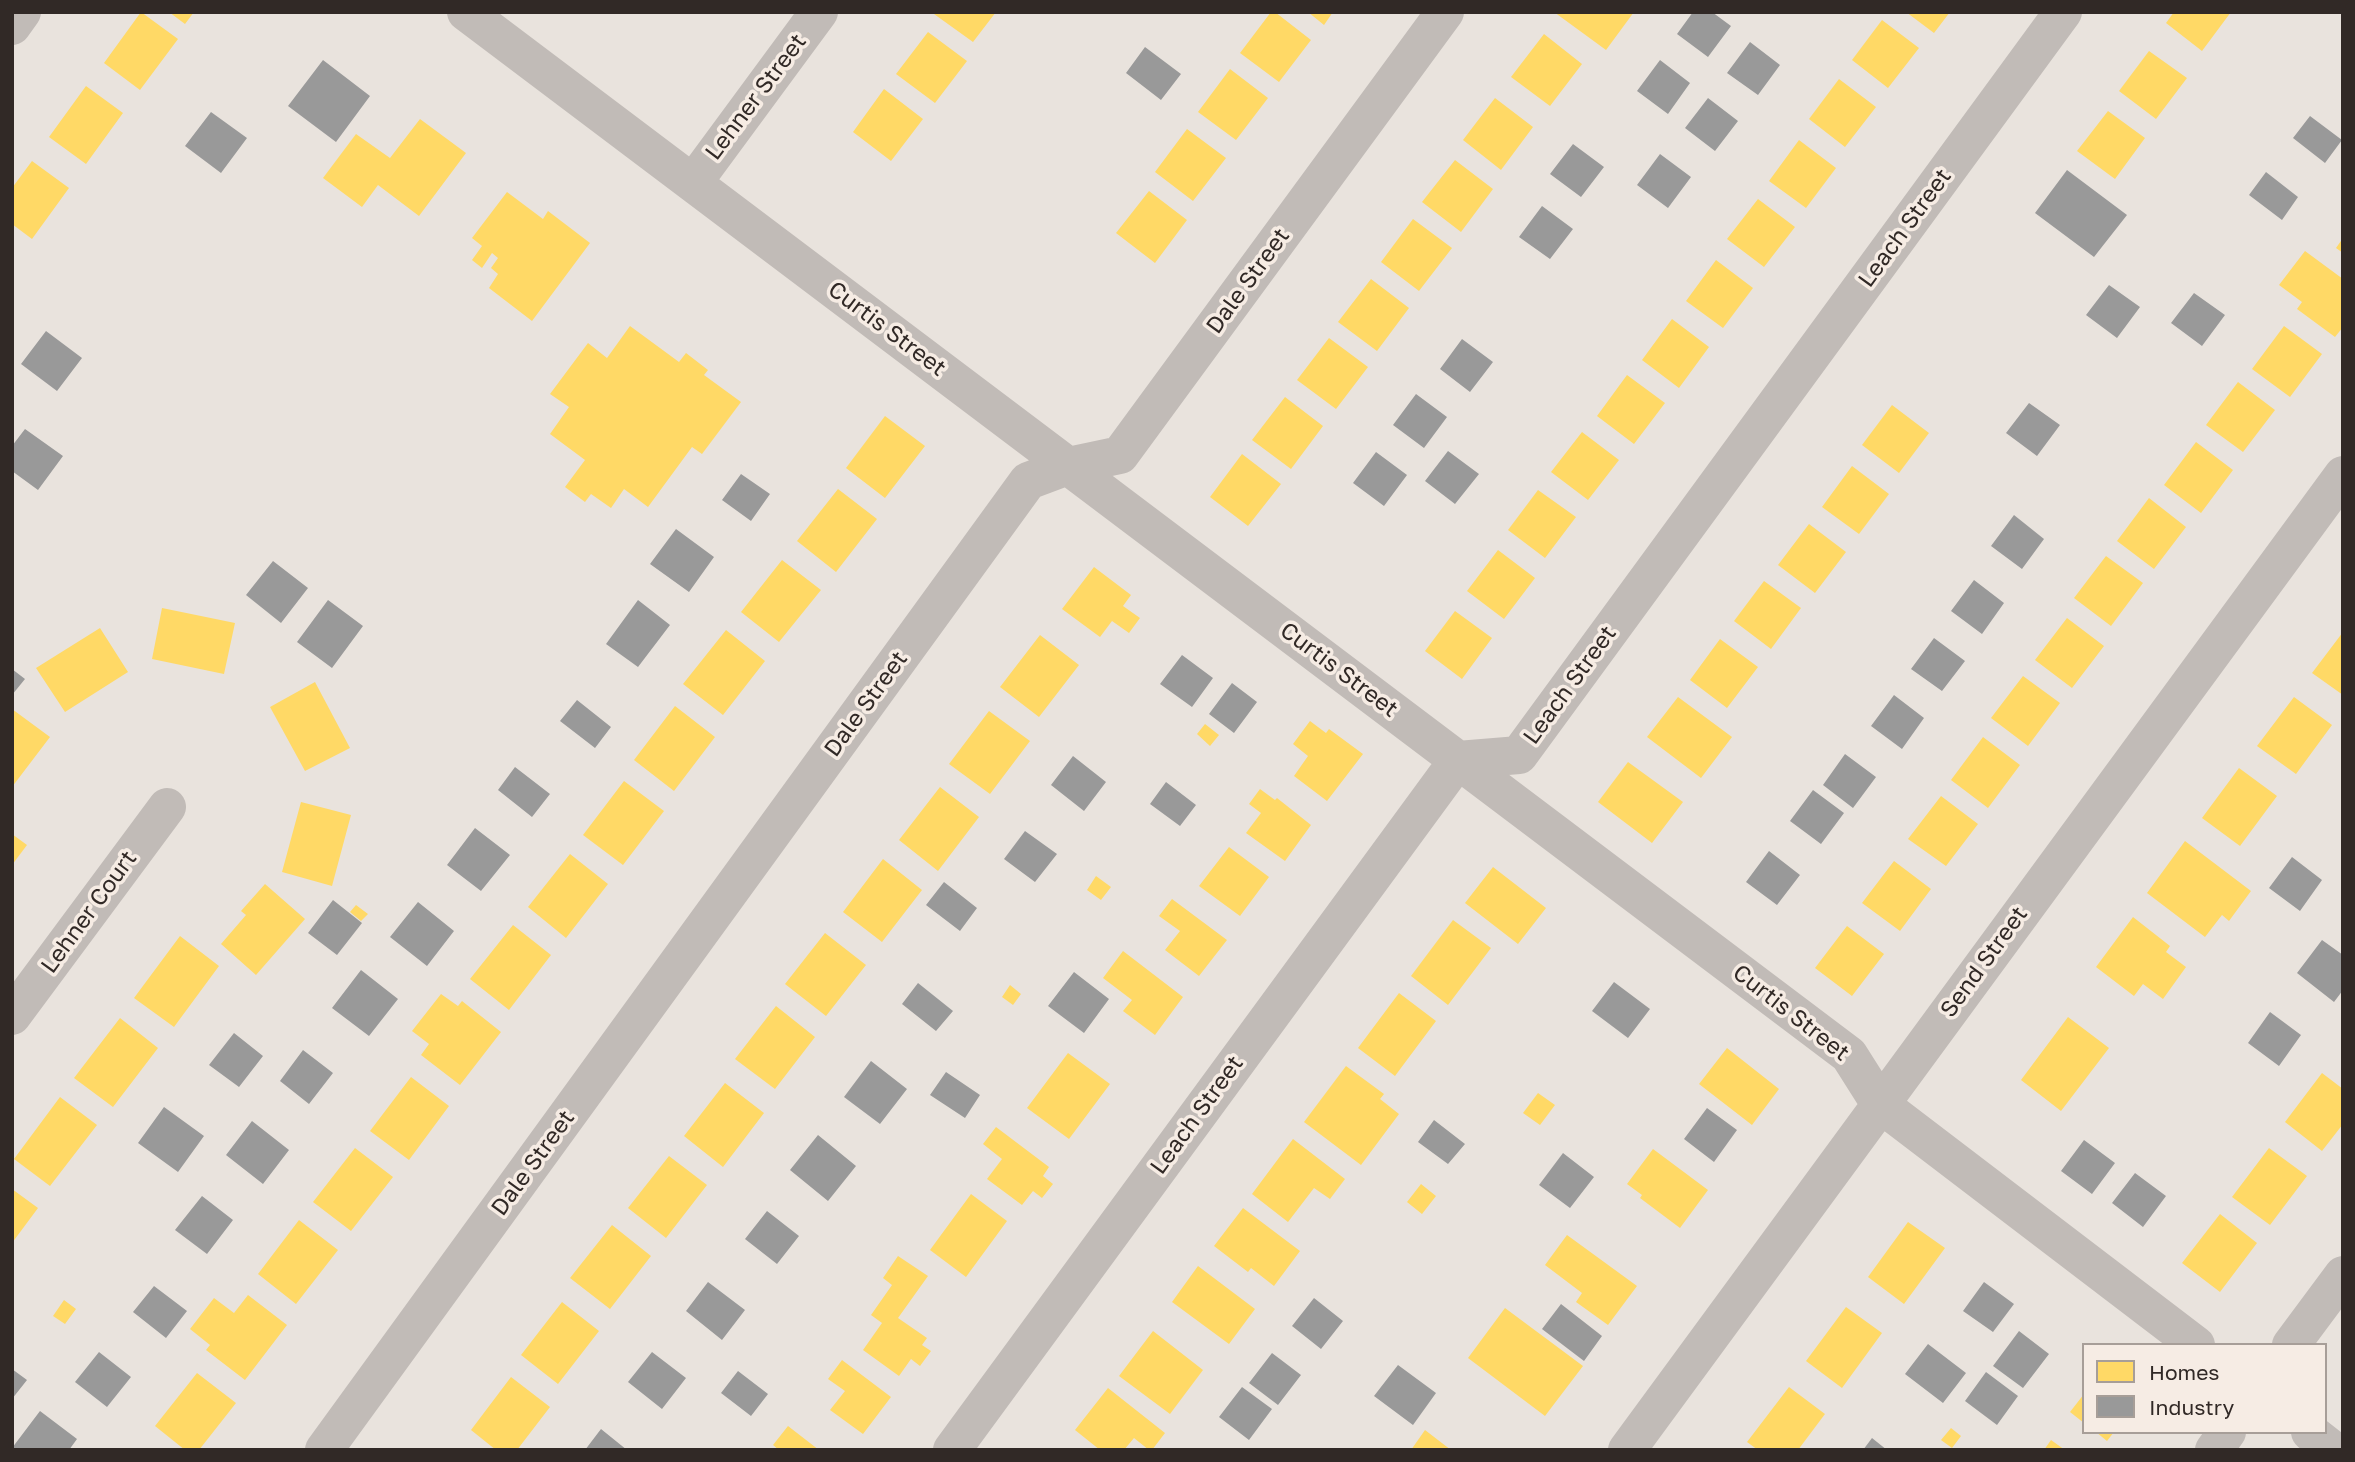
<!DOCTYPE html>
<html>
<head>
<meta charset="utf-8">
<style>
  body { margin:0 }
  #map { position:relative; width:2355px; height:1462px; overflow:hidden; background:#e9e3dd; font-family:"Golos Text",sans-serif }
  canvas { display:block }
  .frame { position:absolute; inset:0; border:14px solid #312926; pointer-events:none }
  .legend { position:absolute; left:2082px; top:1343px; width:245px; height:91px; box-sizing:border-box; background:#f6ece4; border:2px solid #a79e98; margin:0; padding:9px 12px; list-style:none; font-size:21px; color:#312926 }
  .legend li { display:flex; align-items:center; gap:14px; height:35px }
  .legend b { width:35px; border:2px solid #a79e98 }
</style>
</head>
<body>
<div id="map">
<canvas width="2355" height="1462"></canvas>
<div class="frame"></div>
<ul class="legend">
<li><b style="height:19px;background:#ffd966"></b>Homes</li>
<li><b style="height:19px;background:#999"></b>Industry</li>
</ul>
</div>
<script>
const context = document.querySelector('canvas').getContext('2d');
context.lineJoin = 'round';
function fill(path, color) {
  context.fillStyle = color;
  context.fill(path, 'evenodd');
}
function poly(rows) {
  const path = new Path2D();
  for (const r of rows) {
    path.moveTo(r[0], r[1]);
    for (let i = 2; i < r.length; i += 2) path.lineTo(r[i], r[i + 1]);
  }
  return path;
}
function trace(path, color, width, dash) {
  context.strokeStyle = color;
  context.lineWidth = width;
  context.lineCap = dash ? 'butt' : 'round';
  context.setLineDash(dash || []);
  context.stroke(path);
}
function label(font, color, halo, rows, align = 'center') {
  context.font = font + ' "Golos Text",sans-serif';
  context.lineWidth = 7;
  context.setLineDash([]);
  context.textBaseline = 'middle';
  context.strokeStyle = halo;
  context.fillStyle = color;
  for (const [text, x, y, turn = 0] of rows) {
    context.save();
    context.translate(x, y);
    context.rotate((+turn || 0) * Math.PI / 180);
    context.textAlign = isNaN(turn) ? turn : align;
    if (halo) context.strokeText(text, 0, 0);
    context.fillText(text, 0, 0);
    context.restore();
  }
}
const homes = poly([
  [141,12,178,39,140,90,104,63],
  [169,12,194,12,185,24],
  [935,12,996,12,973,42,934,14],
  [1271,12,1275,12,1311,40,1279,82,1240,53],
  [1308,12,1333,12,1324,25],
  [1554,12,1634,12,1606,50],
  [1906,12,1950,12,1934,33],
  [2174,12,2231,12,2202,51,2166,23],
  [1882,20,1919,48,1888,88,1852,60],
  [928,32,967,61,935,103,896,74],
  [1544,34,1582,64,1550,106,1511,77],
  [2149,51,2187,78,2156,119,2119,91],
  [1230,69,1268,98,1236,140,1198,112],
  [1839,79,1876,107,1845,147,1809,119],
  [86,86,123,113,86,164,49,137],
  [884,89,923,119,891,161,853,132],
  [1495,98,1533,127,1501,170,1463,140],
  [2108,111,2145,138,2115,179,2077,151],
  [420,119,466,153,419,216,378,185,362,207,323,178,356,134,390,158],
  [1187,129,1226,158,1193,201,1155,172],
  [1799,140,1836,168,1806,208,1769,181],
  [1455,160,1493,189,1461,232,1422,202],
  [32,161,69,188,32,239,12,224,12,188],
  [1149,191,1187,220,1155,263,1116,233],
  [507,192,543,219,548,211,590,243,532,321,489,288,498,274,491,268,498,258,492,253,482,268,472,260,482,246,472,238],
  [1758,199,1795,227,1764,267,1727,239],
  [1413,219,1452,248,1419,291,1381,262],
  [2343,238,2343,253,2336,248],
  [2305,251,2343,279,2343,327,2335,337,2297,309,2302,302,2279,285],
  [1716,260,1753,288,1723,328,1686,301],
  [1371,279,1409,308,1377,351,1338,322],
  [1672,319,1709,347,1679,388,1642,360],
  [630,326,679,362,686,353,708,370,704,375,741,402,702,454,692,447,648,507,624,489,611,508,591,494,585,502,565,487,585,460,550,434,569,407,550,394,588,343,607,358],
  [2284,326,2322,354,2290,397,2252,369],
  [1329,338,1368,367,1336,409,1297,380],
  [1627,375,1665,403,1634,444,1597,416],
  [2238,382,2275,410,2243,452,2206,425],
  [1285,397,1323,426,1291,469,1252,440],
  [1892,405,1929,433,1899,473,1862,445],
  [885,416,925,446,885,498,846,468],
  [1582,432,1619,460,1588,500,1551,472],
  [2196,442,2233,470,2201,513,2164,485],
  [1242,454,1281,484,1248,526,1210,497],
  [1852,466,1889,494,1859,534,1822,507],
  [838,489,877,519,836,572,797,541],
  [1538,490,1576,517,1545,558,1508,530],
  [2149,498,2186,527,2154,569,2117,541],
  [1809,524,1846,552,1815,593,1778,565],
  [1498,550,1535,578,1504,619,1467,591],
  [2106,556,2143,583,2111,626,2074,598],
  [782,560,821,590,779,642,741,612],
  [1094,567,1131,595,1123,606,1140,618,1129,633,1112,621,1100,637,1062,609],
  [1764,581,1801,608,1771,649,1734,621],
  [162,608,235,623,224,674,152,659],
  [1455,611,1492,638,1462,679,1425,651],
  [2067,618,2104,646,2072,688,2035,660],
  [100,628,128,672,65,712,36,668],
  [726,630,765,661,723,715,683,684],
  [2343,632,2343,695,2312,673],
  [1040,635,1079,665,1039,717,1000,687],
  [1720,639,1758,667,1727,708,1690,680],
  [2023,676,2060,703,2028,746,1991,718],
  [315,682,350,748,305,771,270,707],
  [1678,697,1732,737,1701,778,1647,737],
  [2294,697,2332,725,2296,774,2257,746],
  [675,706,715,737,674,791,634,760],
  [12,709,50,737,12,787],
  [989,711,1030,741,990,794,949,764],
  [1310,721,1326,733,1329,729,1363,754,1327,801,1294,776,1308,756,1293,744],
  [1205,724,1219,735,1210,746,1197,734],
  [1983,737,2020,765,1988,808,1951,780],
  [1628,762,1683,802,1652,843,1598,802],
  [2239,768,2277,796,2240,846,2202,818],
  [624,781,664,811,623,865,583,835],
  [940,787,979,817,938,871,899,840],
  [1260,789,1275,800,1277,798,1311,825,1285,861,1246,833,1261,813,1249,804],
  [1941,796,1978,824,1946,866,1908,839],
  [301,802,351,815,332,886,282,872],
  [12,834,27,845,12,865],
  [2185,841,2251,891,2229,921,2222,915,2205,937,2147,893],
  [1229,847,1269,877,1240,916,1199,886],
  [570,854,608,884,566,938,528,907],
  [883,859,922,890,882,942,843,912],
  [1894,861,1931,889,1900,931,1862,903],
  [1493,867,1546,908,1518,944,1465,903],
  [1096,876,1111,887,1101,900,1087,890],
  [265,884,305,919,256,975,221,944,246,915,241,911],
  [1172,899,1227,940,1199,976,1165,950,1180,931,1159,916],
  [356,905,368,914,361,921,350,912],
  [2133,917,2170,946,2166,952,2186,967,2163,999,2143,984,2134,996,2096,967],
  [1453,920,1491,948,1448,1005,1411,976],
  [513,925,551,955,509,1010,470,979],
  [1847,926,1884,954,1852,996,1815,968],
  [825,933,866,965,826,1016,785,984],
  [180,936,219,966,174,1027,134,998],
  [1123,951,1183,997,1155,1035,1123,1011,1132,1000,1103,978],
  [1010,985,1021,994,1013,1005,1002,997],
  [1399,993,1436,1021,1395,1076,1358,1048],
  [441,994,458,1006,462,1001,501,1032,460,1085,421,1055,429,1044,412,1031],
  [776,1006,815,1037,775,1089,735,1059],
  [2068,1017,2109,1048,2061,1111,2021,1080],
  [120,1018,158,1048,113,1107,74,1078],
  [1727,1048,1779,1089,1752,1125,1699,1084],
  [1068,1053,1110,1084,1069,1139,1027,1108],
  [1346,1066,1384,1094,1380,1099,1399,1114,1361,1165,1304,1122],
  [2322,1073,2343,1089,2343,1124,2322,1151,2285,1122],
  [411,1077,449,1106,409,1160,370,1131],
  [725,1083,764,1113,723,1167,684,1136],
  [1538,1093,1555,1105,1540,1125,1523,1113],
  [60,1097,97,1125,50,1186,14,1159],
  [996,1127,1049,1167,1043,1176,1053,1184,1042,1198,1033,1191,1022,1205,987,1179,1002,1159,983,1144],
  [1293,1139,1345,1179,1330,1199,1314,1188,1288,1222,1252,1194],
  [355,1148,393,1177,351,1231,313,1202],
  [2269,1148,2307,1176,2270,1225,2232,1197],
  [1653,1149,1708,1190,1680,1228,1640,1198,1642,1195,1627,1184],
  [669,1156,707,1185,666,1238,628,1208],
  [1421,1184,1436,1196,1422,1214,1407,1202],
  [12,1189,38,1208,12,1243],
  [971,1194,1007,1221,966,1277,930,1250],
  [1243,1208,1300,1251,1274,1286,1251,1268,1248,1272,1214,1246],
  [2220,1214,2257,1243,2220,1292,2182,1263],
  [299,1220,338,1250,296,1304,258,1274],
  [1908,1222,1945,1248,1904,1304,1868,1277],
  [612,1225,651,1256,610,1309,570,1278],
  [1567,1235,1637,1286,1608,1325,1576,1302,1582,1293,1545,1265],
  [898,1256,928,1276,898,1318,927,1338,922,1345,931,1351,920,1366,911,1359,899,1376,863,1350,882,1323,871,1315,892,1285,883,1278],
  [1198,1266,1255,1309,1229,1344,1172,1302],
  [248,1295,287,1325,245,1380,206,1350,210,1345,190,1329,214,1298,234,1313],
  [64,1300,76,1309,65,1324,53,1316],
  [562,1302,599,1331,558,1384,521,1355],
  [1846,1307,1882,1333,1842,1388,1806,1361],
  [1505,1308,1583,1366,1545,1416,1468,1358],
  [1153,1331,1203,1370,1170,1414,1119,1376],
  [842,1360,891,1397,863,1434,830,1410,845,1391,828,1379],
  [197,1373,236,1403,199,1450,185,1450,155,1426],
  [511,1377,550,1407,517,1450,496,1450,471,1430],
  [1789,1387,1825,1414,1798,1450,1758,1450,1747,1442],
  [1108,1388,1165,1433,1152,1450,1149,1450,1134,1438,1124,1450,1100,1450,1075,1430],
  [2084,1394,2084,1423,2070,1412],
  [788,1426,819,1450,779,1450,773,1445],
  [1951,1428,1961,1436,1952,1448,1941,1440],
  [1425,1430,1451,1450,1411,1450],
  [2096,1432,2114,1432,2107,1441],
  [2051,1440,2065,1450,2044,1450]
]);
const industry = poly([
  [1693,12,1712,12,1731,26,1708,57,1677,34],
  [1750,42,1780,65,1758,95,1727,73],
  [1145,47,1181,74,1161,100,1126,73],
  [323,60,370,96,336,142,288,106],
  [1660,60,1690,83,1668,114,1637,91],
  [1708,98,1738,121,1715,151,1685,128],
  [211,112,247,138,221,173,185,146],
  [2310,116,2342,140,2325,163,2293,138],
  [1573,144,1604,167,1581,197,1550,174],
  [1660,154,1691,177,1668,208,1637,185],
  [2067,170,2127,215,2094,257,2035,213],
  [2266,172,2298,197,2282,220,2249,195],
  [1542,206,1573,229,1550,259,1519,237],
  [2109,285,2140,307,2117,338,2086,315],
  [2194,293,2225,315,2202,346,2171,323],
  [46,331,82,358,57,391,21,364],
  [1462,339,1493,362,1470,392,1440,369],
  [1416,394,1447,417,1424,448,1393,425],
  [2029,403,2060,425,2037,456,2006,433],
  [25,429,63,456,38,490,12,471,12,446],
  [1448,451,1479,474,1455,504,1425,481],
  [1376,452,1407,475,1384,506,1353,483],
  [741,474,770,494,751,521,722,500],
  [2014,515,2044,539,2022,569,1991,546],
  [676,529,714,557,689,592,650,564],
  [273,561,308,588,281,623,246,595],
  [1974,580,2004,603,1982,634,1951,611],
  [328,600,363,626,332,668,297,642],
  [638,600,670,625,638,667,606,644],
  [1934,638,1965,661,1942,691,1911,669],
  [1182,655,1213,678,1192,707,1160,684],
  [12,669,25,679,12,695],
  [1232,683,1257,702,1234,733,1209,714],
  [1894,695,1924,718,1902,749,1871,726],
  [577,700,611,727,595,748,560,721],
  [1845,754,1876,777,1853,808,1823,785],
  [1073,756,1106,782,1084,811,1051,785],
  [515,767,550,794,532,817,498,790],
  [1166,782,1196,805,1180,826,1150,804],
  [1813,790,1844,813,1821,844,1790,821],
  [475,828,510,855,481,891,447,865],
  [1025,831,1057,854,1035,882,1004,859],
  [1769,851,1800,875,1777,905,1746,882],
  [2292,857,2322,880,2300,911,2269,888],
  [944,882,977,908,960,931,926,905],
  [333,900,362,923,337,955,308,933],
  [418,902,454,931,427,966,390,937],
  [2322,940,2343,955,2343,990,2334,1002,2297,973],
  [361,970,398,999,369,1036,332,1008],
  [1074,972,1109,999,1084,1033,1048,1006],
  [1614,982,1650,1009,1628,1038,1592,1011],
  [918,983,953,1011,936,1031,902,1004],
  [2270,1012,2301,1035,2279,1066,2248,1043],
  [234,1033,263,1056,239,1087,209,1065],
  [303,1050,333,1073,309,1104,280,1081],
  [871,1061,907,1089,880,1124,844,1097],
  [946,1072,980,1095,965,1118,930,1095],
  [164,1107,204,1136,178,1172,138,1143],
  [1707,1108,1737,1130,1714,1162,1684,1139],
  [1434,1120,1465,1144,1448,1164,1418,1142],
  [252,1121,289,1150,263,1184,226,1155],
  [818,1135,856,1166,828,1201,790,1170],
  [2084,1140,2115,1163,2092,1194,2061,1171],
  [1563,1153,1594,1177,1570,1208,1539,1185],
  [2135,1173,2166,1196,2143,1227,2112,1203],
  [202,1196,233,1220,207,1254,175,1230],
  [767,1211,799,1236,777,1264,745,1239],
  [708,1282,745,1310,722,1340,686,1311],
  [1984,1282,2014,1304,1993,1332,1963,1311],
  [154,1286,187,1311,166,1338,133,1312],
  [1314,1298,1343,1321,1321,1349,1292,1326],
  [1561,1304,1602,1336,1584,1361,1542,1329],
  [2019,1331,2049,1354,2023,1388,1993,1366],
  [1928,1344,1966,1373,1943,1403,1905,1374],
  [99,1352,131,1377,107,1407,75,1382],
  [652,1352,686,1378,662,1409,628,1382],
  [1272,1353,1301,1375,1278,1405,1249,1383],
  [1398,1365,1436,1393,1413,1425,1374,1396],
  [12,1369,27,1380,12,1399],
  [738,1371,768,1394,751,1416,721,1393],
  [1986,1372,2018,1396,1997,1425,1965,1401],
  [1242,1387,1272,1409,1249,1440,1219,1417],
  [40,1411,77,1439,69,1450,12,1448],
  [601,1429,627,1450,585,1450],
  [1872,1438,1887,1450,1863,1450]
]);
const minor = poly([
  [466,12,1849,1055,1880,1104,2196,1345],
  [12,26,22,12],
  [693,183,819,12],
  [12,1016,167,807],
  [2291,1345,2343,1275],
  [2310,1432,2333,1450],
  [324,1450,1028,481,1068,466,1120,455,1445,12],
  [952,1450,1458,760,1519,755,2063,12],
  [1627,1450,2343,475],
  [2214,1450,2227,1432]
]);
const streetNames = [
  ["Lehner Street",756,97,-53],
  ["Leach Street",1905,228,-54],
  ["Dale Street",1248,281,-54],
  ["Curtis Street",887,329,37],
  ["Curtis Street",1339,670,37],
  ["Leach Street",1570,685,-54],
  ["Dale Street",866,704,-54],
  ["Lehner Court",89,912,-54],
  ["Send Street",1984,962,-54],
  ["Curtis Street",1791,1013,38],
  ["Leach Street",1197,1115,-54],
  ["Dale Street",533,1163,-54]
];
fill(homes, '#ffd966');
fill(industry, '#999');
trace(minor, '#c1bbb7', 38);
label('23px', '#312926', '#f6ece4', streetNames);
</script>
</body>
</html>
